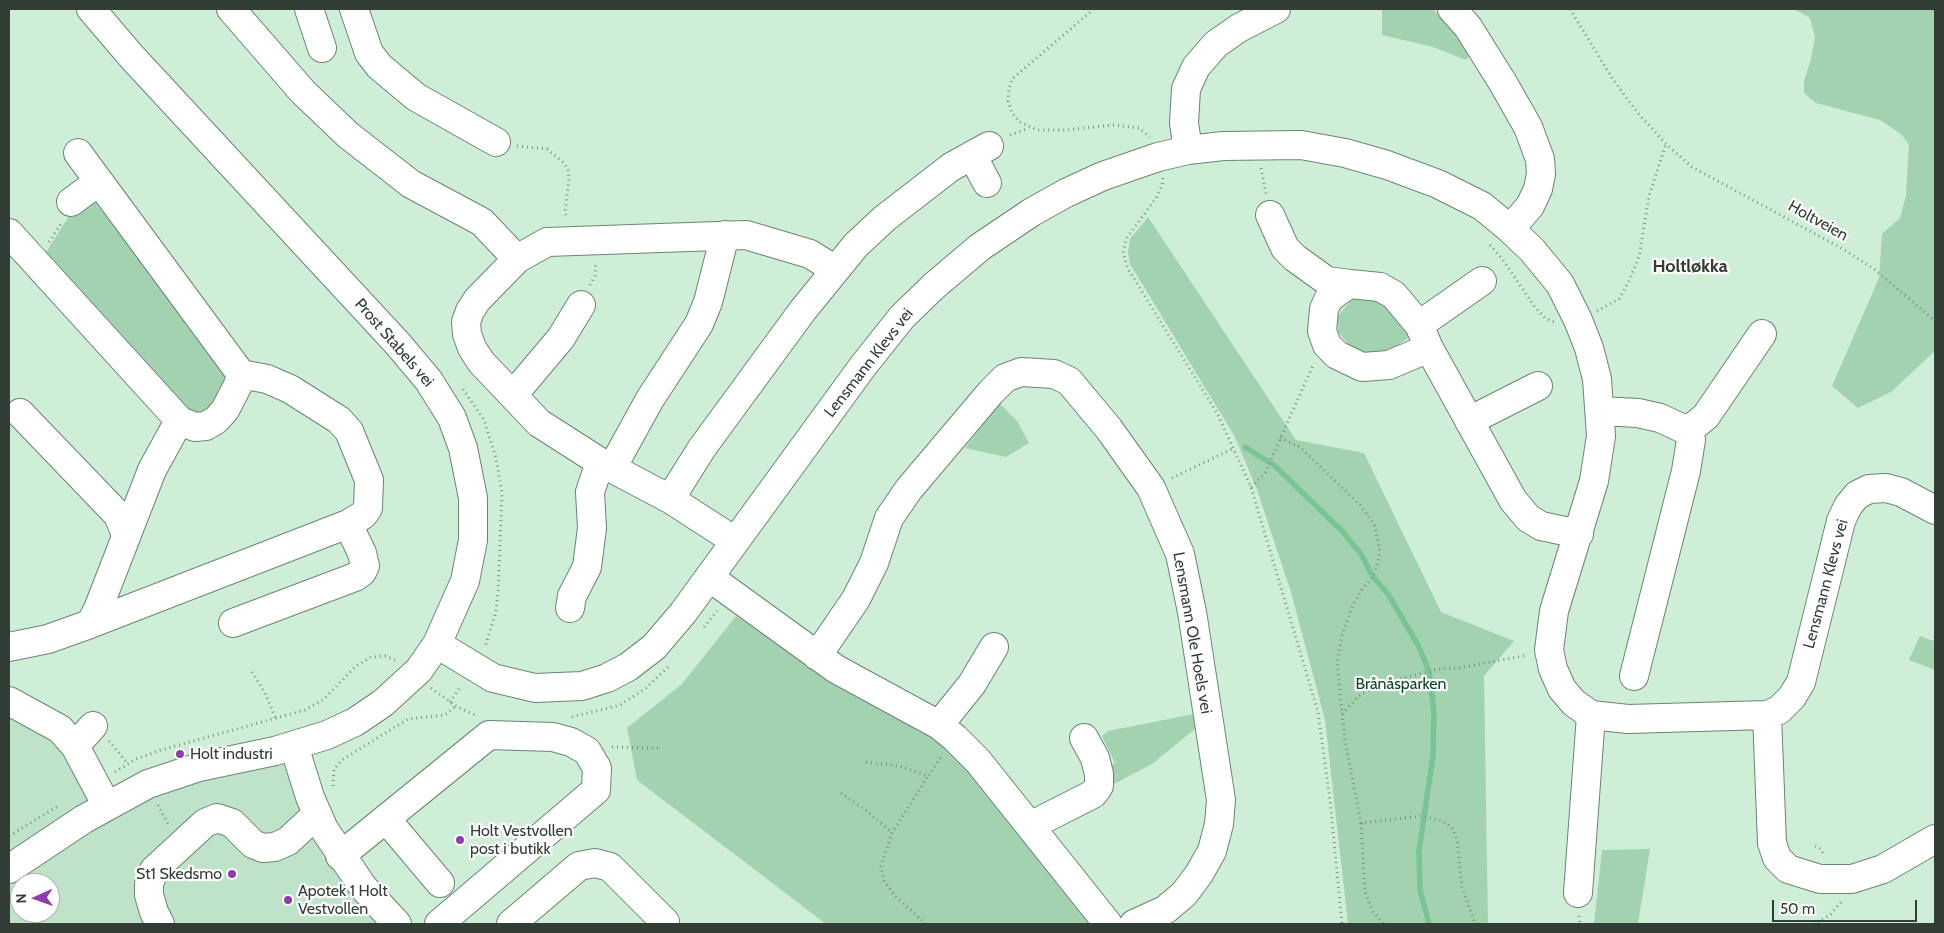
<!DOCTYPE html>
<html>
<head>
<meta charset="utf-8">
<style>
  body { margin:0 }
  #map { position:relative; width:1944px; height:933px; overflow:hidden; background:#cfeed8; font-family:Cabin,sans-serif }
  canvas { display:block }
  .frame { position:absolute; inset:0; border:10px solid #323e35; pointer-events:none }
  .north { position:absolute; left:10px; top:873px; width:50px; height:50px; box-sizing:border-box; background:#fff; border:1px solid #adb2ae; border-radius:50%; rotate:268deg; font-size:14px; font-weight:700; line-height:20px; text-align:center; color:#323e35 }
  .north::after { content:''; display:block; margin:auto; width:18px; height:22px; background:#8f3cab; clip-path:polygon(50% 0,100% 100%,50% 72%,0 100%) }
  .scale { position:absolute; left:1772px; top:900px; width:145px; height:22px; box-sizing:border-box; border:2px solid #323e35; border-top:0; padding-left:6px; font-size:15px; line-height:18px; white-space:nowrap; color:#323e35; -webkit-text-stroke:4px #fff; paint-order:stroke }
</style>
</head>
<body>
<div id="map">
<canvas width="1944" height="933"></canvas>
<div class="frame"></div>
<div class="north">N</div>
<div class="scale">50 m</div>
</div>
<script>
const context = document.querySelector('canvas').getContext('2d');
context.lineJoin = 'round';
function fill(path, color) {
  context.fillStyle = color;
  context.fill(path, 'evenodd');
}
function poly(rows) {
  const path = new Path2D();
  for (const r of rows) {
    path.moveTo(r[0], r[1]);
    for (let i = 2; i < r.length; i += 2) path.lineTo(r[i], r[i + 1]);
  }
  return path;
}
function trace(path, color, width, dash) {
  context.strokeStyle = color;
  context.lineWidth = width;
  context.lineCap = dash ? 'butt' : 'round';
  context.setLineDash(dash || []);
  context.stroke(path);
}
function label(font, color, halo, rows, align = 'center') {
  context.font = font + ' Cabin,sans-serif';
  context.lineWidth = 4.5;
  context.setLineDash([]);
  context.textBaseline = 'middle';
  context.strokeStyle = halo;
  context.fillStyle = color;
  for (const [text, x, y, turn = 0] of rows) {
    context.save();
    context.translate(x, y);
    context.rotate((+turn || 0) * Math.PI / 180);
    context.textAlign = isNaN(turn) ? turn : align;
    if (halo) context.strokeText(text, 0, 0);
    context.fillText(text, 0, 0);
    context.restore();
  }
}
const built = poly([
  [9,706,38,721,119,802,281,746,398,924,9,924],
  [20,883,50,883,50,913,20,913]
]);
const green = poly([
  [1382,9,1433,9,1454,32,1469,56,1466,60,1433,47,1382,35],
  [1794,9,1935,10,1935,351,1891,392,1858,408,1832,386,1879,278,1882,234,1900,218,1906,195,1909,145,1901,134,1880,120,1816,103,1804,93,1804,81,1811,59,1815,37,1810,18],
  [94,201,217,358,226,379,215,407,198,415,189,415,46,252,71,213],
  [1148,217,1296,440,1364,453,1441,612,1514,641,1484,676,1488,924,1348,924,1325,720,1291,592,1257,490,1235,437,1130,264,1128,252,1130,239],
  [1360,297,1370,297,1382,302,1406,330,1408,338,1392,349,1378,353,1363,352,1352,348,1338,332,1338,316,1351,300],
  [999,403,1017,421,1029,443,1006,457,965,448],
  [736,616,813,666,944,737,1092,924,826,924,637,780,627,728,682,684],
  [1920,636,1933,641,1935,638,1935,670,1909,660],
  [1194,714,1196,728,1152,764,1112,785,1105,769,1115,763,1102,736,1108,731],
  [1650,849,1638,924,1594,924,1602,850]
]);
const stream = poly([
  [1245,447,1275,466,1342,531,1361,554,1373,577,1388,594,1418,645,1429,671,1434,712,1433,756,1419,851,1420,890,1429,924]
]);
const path = poly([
  [1094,9,1012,79,1009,89,1008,101,1012,113,1020,122,1037,130,1065,130,1113,125,1139,128,1150,137],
  [1570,9,1612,78,1637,112,1666,144,1692,167,1843,249,1874,269,1935,321],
  [1010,135,1029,128],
  [517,146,547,149,564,163,568,169,569,179,565,212,567,219],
  [1261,168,1266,194],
  [1163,178,1162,186,1156,198,1126,239,1123,253,1128,269,1217,413,1251,487,1318,712,1330,800,1342,924],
  [49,242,62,222],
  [1490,245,1503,260,1534,306,1545,318,1554,322],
  [590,285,595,276,596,263],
  [1597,311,1619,299,1629,281,1639,257,1649,196,1666,144],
  [463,389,484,420,496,458,502,493,498,593,496,612,485,647],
  [1280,438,1300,447,1361,506,1375,526,1380,552,1377,565,1373,577,1362,589,1352,607,1342,635,1337,662,1345,741,1361,823,1422,816,1443,821,1452,828,1457,840,1462,887,1475,924],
  [1172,478,1234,448],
  [1251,487,1265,473,1314,363],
  [704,627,717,611],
  [252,672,265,693,276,719],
  [431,688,456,706,477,716],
  [450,702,461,686],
  [1342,714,1361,694,1384,683,1438,669,1459,668,1528,655],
  [572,717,620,705,645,689,668,667],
  [109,741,128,764],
  [612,747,661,748],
  [866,762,899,766,928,776,941,757],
  [115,772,136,759,161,750,305,710,324,699,356,666,371,657,385,656,397,661],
  [333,786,334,769,342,760,408,719,445,715,456,706],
  [841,793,867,811,892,833],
  [158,805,169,826],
  [1361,823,1365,892,1372,911,1384,924],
  [9,836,60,805],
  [1815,846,1821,849,1824,856],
  [1579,916,1580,924],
  [926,924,896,897,884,881,881,866,892,833,928,776],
  [1813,924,1830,915,1842,901]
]);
const minor = poly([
  [231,9,303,92,348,135,411,184,482,222,517,259],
  [309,9,322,48],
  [354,9,369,53,379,66,416,97,496,142],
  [1452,9,1468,27,1503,83,1528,127,1540,159,1541,174,1538,189,1530,206,1510,229],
  [1188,150,1184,123,1186,89,1196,67,1216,44,1239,28,1276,9],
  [972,155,987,183],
  [71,202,98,182],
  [1270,215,1285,248,1295,258,1327,281,1350,284],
  [9,233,180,421],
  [1419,325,1482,281],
  [1429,348,1389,365,1362,367,1337,355,1327,345,1322,331,1324,309,1328,300,1337,292,1350,284,1380,287,1394,295,1419,325,1429,348,1513,500,1528,518,1541,526,1579,534],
  [513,395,561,338,581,305],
  [1601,411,1638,413,1660,418,1688,431,1691,440,1686,471,1634,676],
  [20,413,118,515,126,535],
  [1469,421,1538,386],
  [1688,431,1706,416,1762,334],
  [612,468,650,399,699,324,708,302,725,235],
  [670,499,702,448,803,310,856,245,885,218,951,167,989,146],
  [735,541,670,499,600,462,539,423,481,362,472,348,467,334,466,322,470,311,477,300,517,259,547,242,746,235,810,254,834,269],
  [709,577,836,669,939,725,955,738,978,761,1108,924],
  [570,608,572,596,587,567,592,528,590,492,600,462],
  [233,623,355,577,362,572,365,566,362,553,348,524],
  [90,624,348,524,363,515,368,508,369,480,349,431,339,420,290,389,267,379,241,374],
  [437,644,493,678,535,688,582,686,607,678,628,667,654,647,683,613,863,366,902,317,934,286,980,247,1032,212,1066,193,1103,176,1158,157,1188,150,1223,146,1301,145,1345,153,1387,165,1438,184,1482,206,1510,229,1532,250,1560,284,1578,320,1589,348,1597,379,1601,436,1594,481,1554,611,1549,650,1553,669,1562,689,1574,703,1591,715,1628,719,1767,715,1779,710,1792,697,1801,682,1841,521,1848,506,1857,495,1869,489,1886,488,1901,492,1935,510],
  [9,647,48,639,90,624,98,609,152,470,175,428,180,421,195,427,206,426,216,420,225,410,238,385,241,374,78,153],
  [817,656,856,599,874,563,889,518,909,489,991,392,1005,378,1021,372,1054,374,1069,381,1109,429,1151,488,1180,554,1192,612,1221,800,1219,824,1212,851,1199,874,1184,894,1165,910,1134,924],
  [9,701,60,729,75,746,107,806],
  [1767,715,1772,843,1777,858,1788,869,1820,879,1852,879,1883,869,1935,839],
  [939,725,972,684,994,647],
  [75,746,93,726],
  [294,746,310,797,324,829,363,887,397,924],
  [386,819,440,883],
  [1030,826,1093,794,1099,786,1099,774,1095,758,1084,738],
  [340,856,489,735,553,737,571,742,587,751,597,768,596,790,439,924],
  [9,869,84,819,148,784,199,767,275,751,327,735,355,722,383,703,419,670,437,644,465,581,473,540,473,498,463,448,452,418,429,381,398,344,132,57,91,9],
  [1578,893,1591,715],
  [160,924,154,912,149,895,149,884,154,870,205,823,217,818,232,823,253,844,263,848,275,847,288,841,317,814],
  [511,924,579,866,595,863,610,867,665,922]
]);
const markers = [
  [180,754,5,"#8f3cab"],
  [460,840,5,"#8f3cab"],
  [232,874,5,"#8f3cab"],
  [288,900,5,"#8f3cab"]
];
const streetNames = [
  ["Holtveien",1818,221,29],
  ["Prost Stabels vei",394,343,49],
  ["Lensmann Klevs vei",869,363,-52],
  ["Lensmann Klevs vei",1826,584,-75],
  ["Lensmann Ole Hoels vei",1192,633,80]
];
const parkNames = [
  ["Brånåsparken",1401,684]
];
const poiNames = [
  ["Holt industri",190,754],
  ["Holt Vestvollen",470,831],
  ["post i butikk",470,849],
  ["St1 Skedsmo",222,874,"right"],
  ["Apotek 1 Holt",298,891],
  ["Vestvollen",298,909]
];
const neighbourhoodNames = [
  ["Holtløkka",1690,267]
];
fill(built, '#bee3c8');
fill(green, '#a2d2b0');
trace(stream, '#7ac492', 5.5);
trace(minor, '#6a8571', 30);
trace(path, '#7c9182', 3, [1, 4]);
trace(minor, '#fff', 28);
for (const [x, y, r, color] of markers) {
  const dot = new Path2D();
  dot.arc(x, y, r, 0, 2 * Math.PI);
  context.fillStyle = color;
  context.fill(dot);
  trace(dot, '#fff', 2);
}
label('16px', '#323e35', '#fff', streetNames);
label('16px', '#0c4626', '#fff', parkNames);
label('16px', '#323e35', '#fff', poiNames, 'left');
label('bold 18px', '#323e35', '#fff', neighbourhoodNames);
</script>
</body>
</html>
